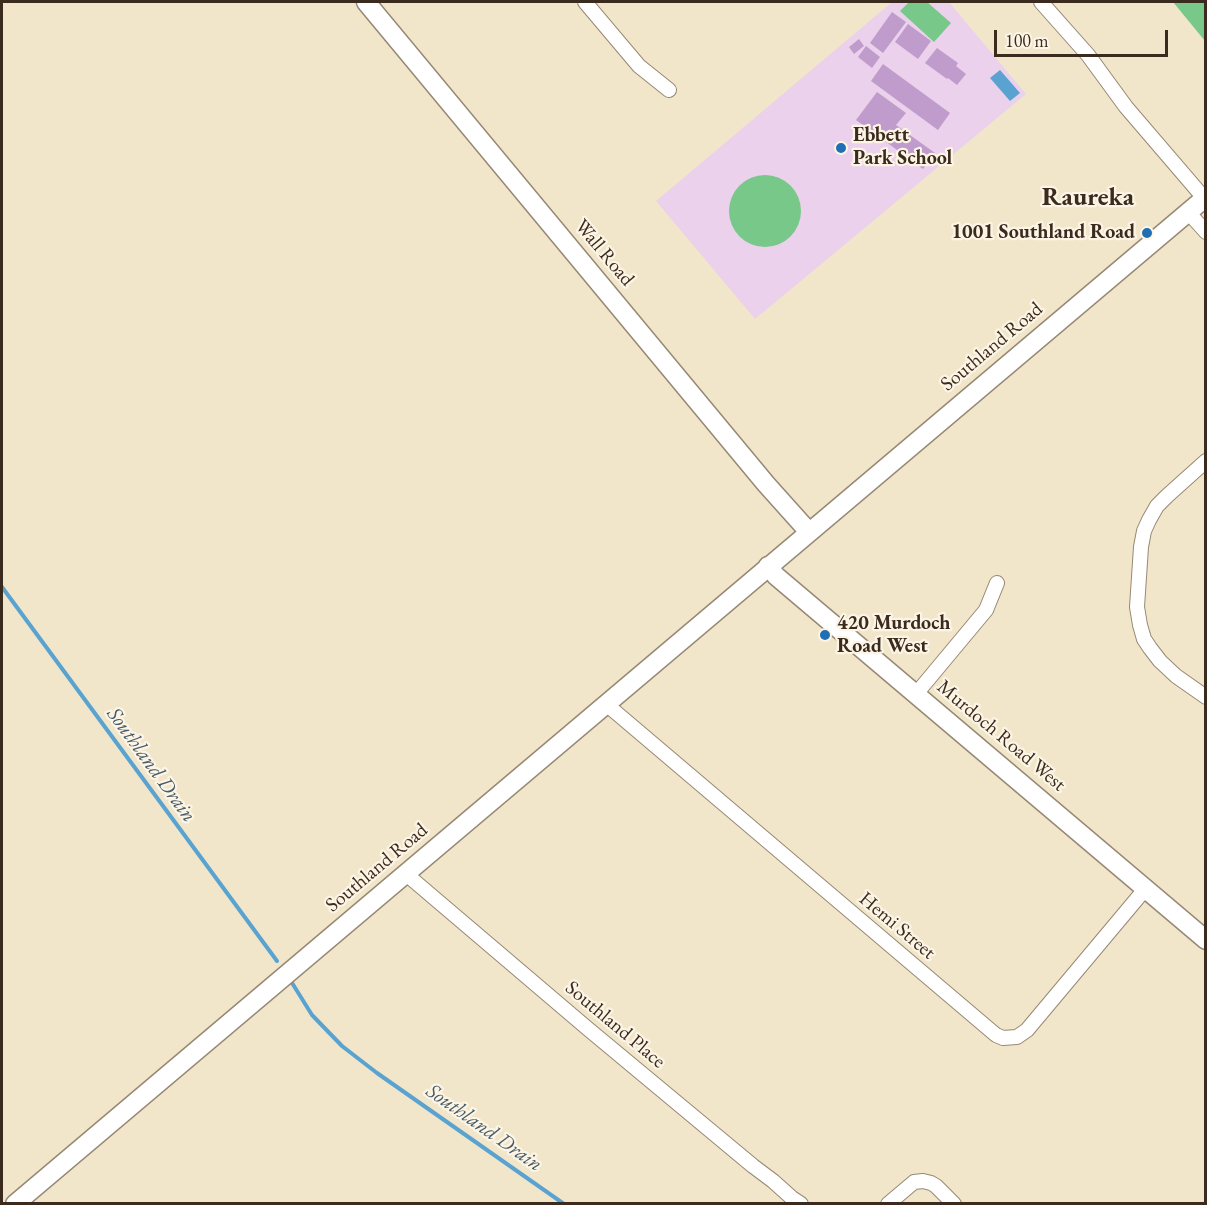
<!DOCTYPE html>
<html>
<head>
<meta charset="utf-8">
<style>
  body { margin:0 }
  #map { position:relative; width:1207px; height:1205px; overflow:hidden; background:#f2e6ca; font-family:"EB Garamond",serif }
  canvas { display:block }
  .frame { position:absolute; inset:0; border:3px solid #3b2a1e; pointer-events:none }
  .scale { position:absolute; left:994px; top:30px; width:174px; height:27px; box-sizing:border-box; border:3px solid #3b2a1e; border-top:0; padding-left:8px; font-size:18px; line-height:21px; white-space:nowrap; color:#3b2a1e; -webkit-text-stroke:4px #fcf5e5; paint-order:stroke }
</style>
</head>
<body>
<div id="map">
<canvas width="1207" height="1205"></canvas>
<div class="frame"></div>
<div class="scale">100 m</div>
</div>
<script>
const context = document.querySelector('canvas').getContext('2d');
context.lineJoin = 'round';
function fill(path, color) {
  context.fillStyle = color;
  context.fill(path, 'evenodd');
}
function poly(rows) {
  const path = new Path2D();
  for (const r of rows) {
    if (r.length === 3) {
      path.moveTo(r[0] + r[2], r[1]);
      path.arc(r[0], r[1], r[2], 0, 2 * Math.PI);
      continue;
    }
    path.moveTo(r[0], r[1]);
    for (let i = 2; i < r.length; i += 2) path.lineTo(r[i], r[i + 1]);
  }
  return path;
}
function trace(path, color, width, dash) {
  context.strokeStyle = color;
  context.lineWidth = width;
  context.lineCap = dash ? 'butt' : 'round';
  context.setLineDash(dash || []);
  context.stroke(path);
}
function label(font, color, halo, rows, align = 'center') {
  context.font = font + ' "EB Garamond",serif';
  context.lineWidth = 4.5;
  context.setLineDash([]);
  context.textBaseline = 'middle';
  context.strokeStyle = halo;
  context.fillStyle = color;
  for (const [text, x, y, turn = 0] of rows) {
    context.save();
    context.translate(x, y);
    context.rotate((+turn || 0) * Math.PI / 180);
    context.textAlign = isNaN(turn) ? turn : align;
    if (halo) context.strokeText(text, 0, 0);
    context.fillText(text, 0, 0);
    context.restore();
  }
}
const built = poly([
  [892,2,949,2,1026,94,755,319,656,201]
]);
const green = poly([
  [909,2,927,2,951,23,934,42,900,11],
  [1173,2,1205,2,1205,41],
  [765,211,36]
]);
const water = poly([
  [1000,70,1020,93,1010,101,990,78]
]);
const stream = poly([
  [2,587,277,961],
  [289,978,312,1015,342,1046,377,1073,564,1204]
]);
const building = poly([
  [892,12,906,22,883,53,870,43],
  [908,24,931,41,918,59,895,42],
  [859,39,864,46,854,54,849,47],
  [866,46,880,57,872,68,858,57],
  [937,48,958,63,956,66,966,74,957,85,948,78,947,79,925,63],
  [883,64,950,113,938,130,871,81],
  [877,92,906,113,896,125,935,153,923,169,856,120]
]);
const street = poly([
  [585,2,639,66,669,90],
  [1041,2,1088,55,1126,107,1204,198],
  [1188,212,1206,232],
  [1206,461,1167,496,1157,506,1149,520,1144,531,1141,547,1137,607,1140,625,1144,639,1150,648,1160,661,1176,676,1206,697],
  [916,694,986,610,997,583],
  [606,704,996,1035,1003,1038,1017,1037,1027,1030,1146,888],
  [406,874,587,1028,753,1166,773,1181,792,1198,801,1204],
  [888,1204,914,1182,923,1181,931,1183,936,1186,954,1204]
]);
const secondary = poly([
  [366,2,766,484,809,532],
  [768,566,776,576,1206,940],
  [15,1204,1206,197]
]);
const markers = [
  [841,148,6,"#1f6fb2"],
  [1147,233,6,"#1f6fb2"],
  [825,635,6,"#1f6fb2"]
];
const poiNames = [
  ["Ebbett",853,136],
  ["Park School",853,159],
  ["1001 Southland Road",1135,233,"right"],
  ["420 Murdoch",837,624],
  ["Road West",837,647]
];
const streetNames = [
  ["Wall Road",604,253,50],
  ["Southland Road",992,347,-40],
  ["Murdoch Road West",1001,736,40],
  ["Southland Road",377,868,-40],
  ["Hemi Street",897,926,40],
  ["Southland Place",615,1025,40]
];
const waterNames = [
  ["Southland Drain",151,765,54],
  ["Southland Drain",484,1128,35]
];
const districtNames = [
  ["Raureka",1088,198]
];
fill(built, '#ebd1eb');
fill(green, '#77c889');
fill(water, '#5aa3d1');
trace(stream, '#5aa3d1', 4);
fill(building, '#bf9ccc');
trace(street, '#968874', 16);
trace(secondary, '#968874', 21);
trace(street, '#fff', 14);
trace(secondary, '#fff', 18);
for (const [x, y, r, color] of markers) {
  const dot = new Path2D();
  dot.arc(x, y, r, 0, 2 * Math.PI);
  context.fillStyle = color;
  context.fill(dot);
  trace(dot, '#fcf5e5', 2);
}
label('bold 20px', '#3b2a1e', '#fcf5e5', poiNames, 'left');
label('20px', '#3b2a1e', '#fcf5e5', streetNames);
label('italic 21px', '#475a66', '#fcf5e5', waterNames);
label('bold 26px', '#3b2a1e', '#fcf5e5', districtNames);
</script>
</body>
</html>
